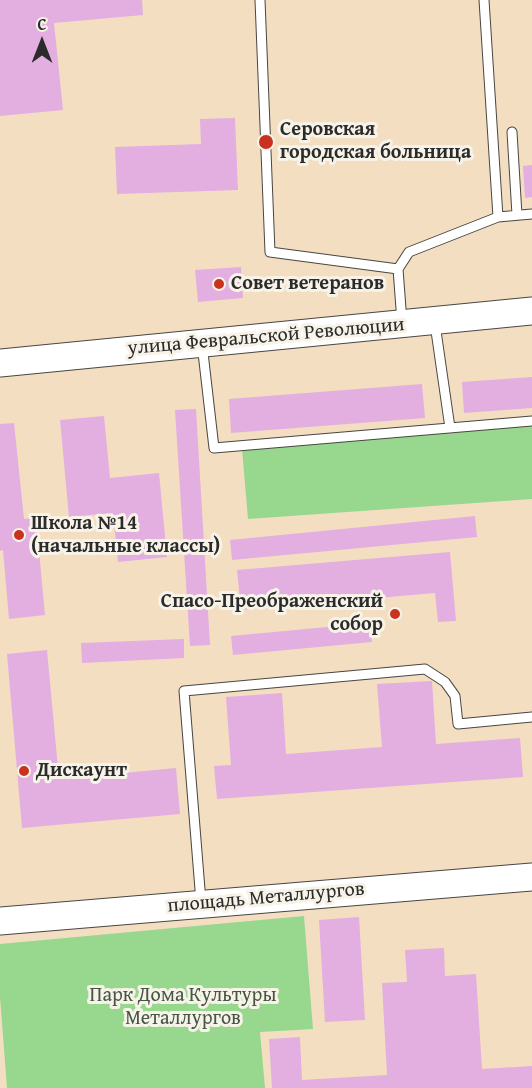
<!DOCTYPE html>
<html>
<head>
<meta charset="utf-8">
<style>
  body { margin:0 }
  #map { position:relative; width:532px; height:1088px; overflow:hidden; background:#f4dec1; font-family:"Gentium Book Plus",serif }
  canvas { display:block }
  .north { position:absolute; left:12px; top:12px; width:60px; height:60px; -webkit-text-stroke:4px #f7f3e8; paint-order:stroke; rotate:0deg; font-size:16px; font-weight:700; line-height:24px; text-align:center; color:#2b2b2b }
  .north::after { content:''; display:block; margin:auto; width:21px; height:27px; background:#2b2b2b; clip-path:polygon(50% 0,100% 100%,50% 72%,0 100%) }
</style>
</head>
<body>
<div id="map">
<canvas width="532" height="1088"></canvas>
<div class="north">С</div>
</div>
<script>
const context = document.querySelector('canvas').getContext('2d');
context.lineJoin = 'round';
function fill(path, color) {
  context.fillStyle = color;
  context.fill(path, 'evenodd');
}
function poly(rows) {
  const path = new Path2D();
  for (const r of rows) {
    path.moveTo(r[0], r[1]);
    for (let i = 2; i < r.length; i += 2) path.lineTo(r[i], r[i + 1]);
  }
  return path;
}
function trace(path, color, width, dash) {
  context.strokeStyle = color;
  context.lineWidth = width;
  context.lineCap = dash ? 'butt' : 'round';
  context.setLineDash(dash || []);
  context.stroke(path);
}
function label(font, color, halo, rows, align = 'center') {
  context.font = font + ' "Gentium Book Plus",serif';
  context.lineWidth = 6;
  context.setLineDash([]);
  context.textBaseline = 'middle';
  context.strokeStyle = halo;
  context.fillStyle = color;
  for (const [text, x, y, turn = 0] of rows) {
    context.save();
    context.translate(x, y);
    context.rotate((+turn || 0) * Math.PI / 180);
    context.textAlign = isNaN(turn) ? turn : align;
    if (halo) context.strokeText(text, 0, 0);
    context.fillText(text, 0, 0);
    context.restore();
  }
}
const green = poly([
  [532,425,532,499,248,519,242,449],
  [304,916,313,1029,260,1032,265,1088,7,1088,0,997,0,944]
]);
const building = poly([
  [0,0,142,0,143,15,54,23,63,110,0,116],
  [235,118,238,190,117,194,115,147,201,144,200,119],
  [532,165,532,197,525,198,523,166],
  [241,267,243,298,198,302,195,270],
  [532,377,532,408,464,413,462,382],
  [422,384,425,418,231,433,229,399],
  [196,409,210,645,190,646,175,410],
  [104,416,110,478,159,473,167,557,118,562,113,513,69,517,60,420],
  [14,423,24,519,36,518,45,615,9,619,3,550,0,551,0,424],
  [475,516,477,537,232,560,230,540],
  [450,552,456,621,438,622,435,593,241,610,237,570],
  [370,623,372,642,233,655,231,636],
  [184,639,184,658,82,663,81,643],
  [47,650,59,779,176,768,180,814,22,828,7,654],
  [432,681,436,744,520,738,523,777,217,799,214,766,231,765,226,697,282,693,286,754,382,747,377,684],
  [359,917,365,1020,325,1022,319,920],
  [444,948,445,976,476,974,482,1069,532,1066,532,1088,272,1088,269,1039,300,1037,302,1080,387,1075,382,983,407,982,405,950]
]);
const lane = poly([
  [260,0,270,252,398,269],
  [512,132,517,215],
  [498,217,532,214],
  [402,322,398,269,409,252,498,217,484,0],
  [435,324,450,428],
  [202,344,214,448,532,421],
  [201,902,184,691,425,669,445,682,455,696,458,724,532,717]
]);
const secondary = poly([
  [0,363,532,311],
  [0,921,532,877]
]);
const markers = [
  [266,142,8,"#c8321e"],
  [219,284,6,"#c8321e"],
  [19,535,6,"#c8321e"],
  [395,614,6,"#c8321e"],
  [24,771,6,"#c8321e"]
];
const poiNames = [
  ["Серовская",280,130],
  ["городская больница",280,153],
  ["Совет ветеранов",231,284],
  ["Школа №14",31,524],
  ["(начальные классы)",31,547],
  ["Спасо-Преображенский",383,602,"right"],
  ["собор",383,625,"right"],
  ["Дискаунт",36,771]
];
const streetNames = [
  ["улица Февральской Революции",266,337,-5],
  ["площадь Металлургов",266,898,-5]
];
const parkNames = [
  ["Парк Дома Культуры",183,996],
  ["Металлургов",183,1019]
];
fill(green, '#97d88e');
fill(building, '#e2afe0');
trace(lane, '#494642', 11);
trace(secondary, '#494642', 29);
trace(lane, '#fff', 9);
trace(secondary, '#fff', 27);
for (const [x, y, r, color] of markers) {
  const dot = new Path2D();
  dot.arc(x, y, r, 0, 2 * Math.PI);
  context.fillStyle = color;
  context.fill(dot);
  trace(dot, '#f7f3e8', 2);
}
label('bold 20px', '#2b2b2b', '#f7f3e8', poiNames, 'left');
label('20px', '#2b2b2b', '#f7f3e8', streetNames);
label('20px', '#465644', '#f7f3e8', parkNames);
</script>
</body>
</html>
